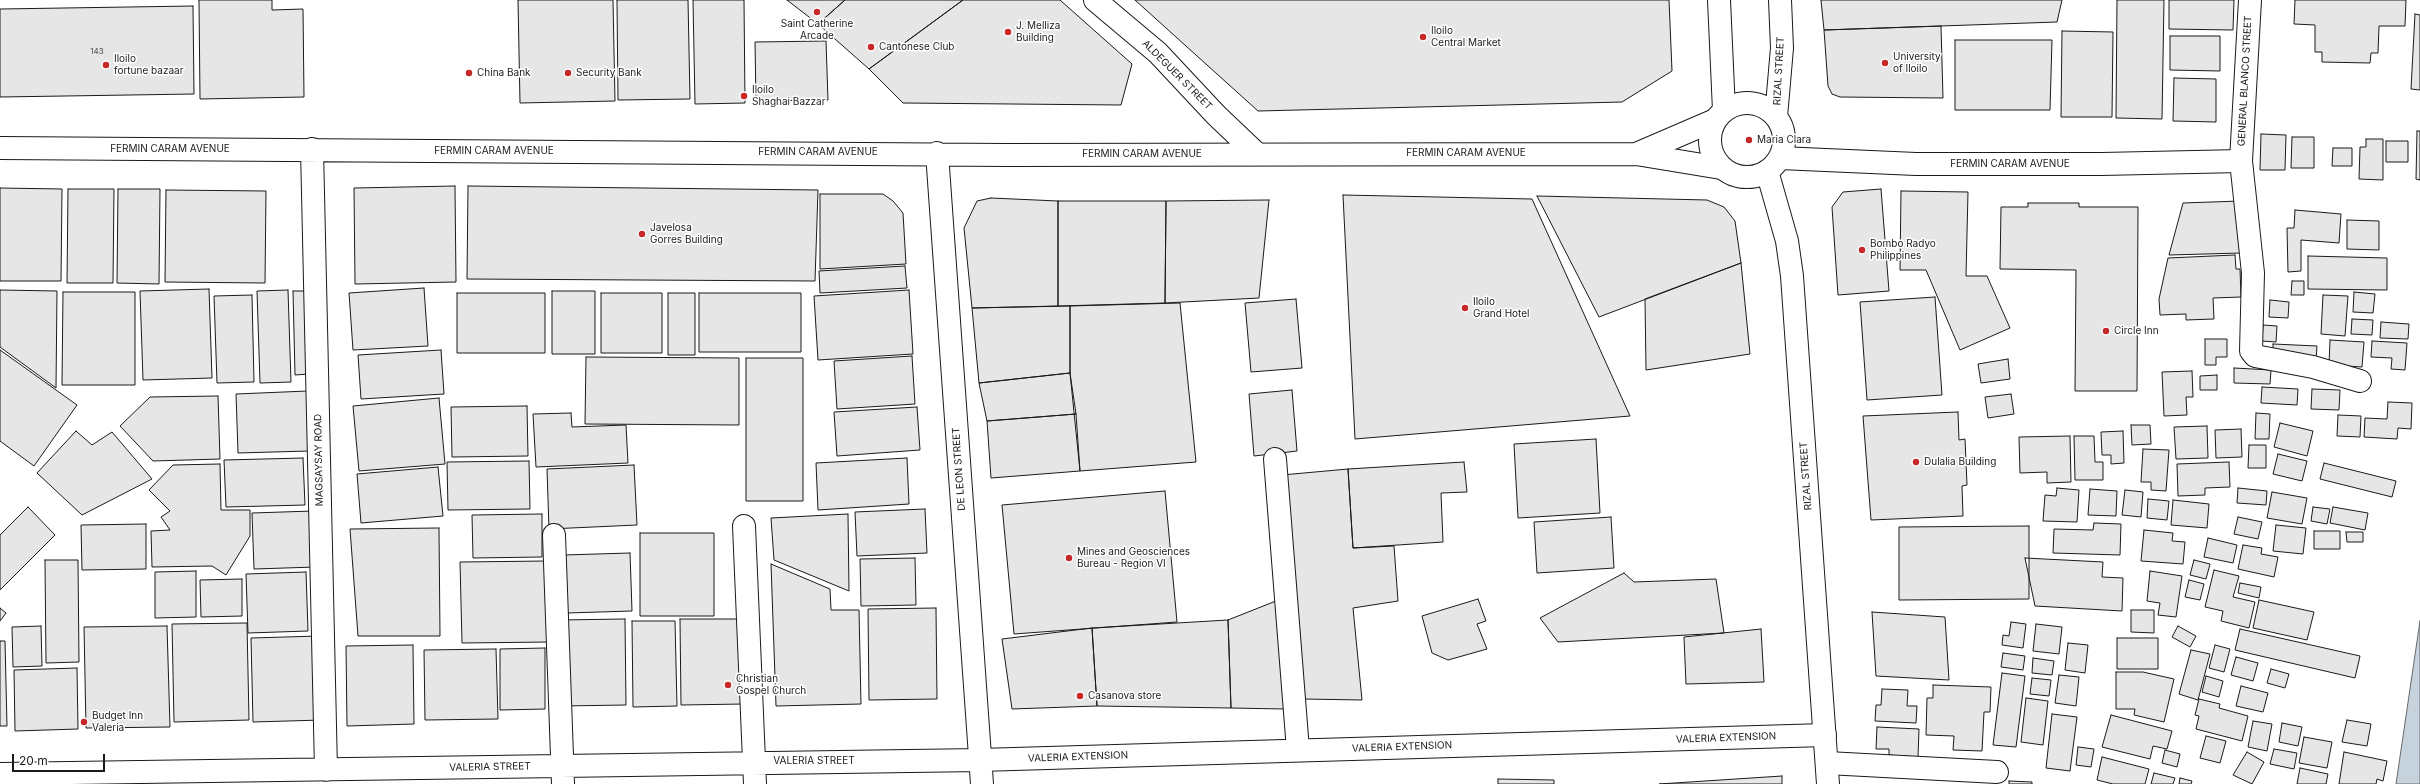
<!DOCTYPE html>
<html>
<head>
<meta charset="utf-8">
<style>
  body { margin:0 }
  #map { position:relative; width:2420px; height:784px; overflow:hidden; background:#fff; font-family:Inter,sans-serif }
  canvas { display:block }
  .scale { position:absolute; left:12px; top:754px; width:93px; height:18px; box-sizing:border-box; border:2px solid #1a1a1a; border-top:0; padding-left:5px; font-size:12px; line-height:14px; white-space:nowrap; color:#1a1a1a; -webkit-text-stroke:3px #fff; paint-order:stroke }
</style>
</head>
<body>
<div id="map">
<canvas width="2420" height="784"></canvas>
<div class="scale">20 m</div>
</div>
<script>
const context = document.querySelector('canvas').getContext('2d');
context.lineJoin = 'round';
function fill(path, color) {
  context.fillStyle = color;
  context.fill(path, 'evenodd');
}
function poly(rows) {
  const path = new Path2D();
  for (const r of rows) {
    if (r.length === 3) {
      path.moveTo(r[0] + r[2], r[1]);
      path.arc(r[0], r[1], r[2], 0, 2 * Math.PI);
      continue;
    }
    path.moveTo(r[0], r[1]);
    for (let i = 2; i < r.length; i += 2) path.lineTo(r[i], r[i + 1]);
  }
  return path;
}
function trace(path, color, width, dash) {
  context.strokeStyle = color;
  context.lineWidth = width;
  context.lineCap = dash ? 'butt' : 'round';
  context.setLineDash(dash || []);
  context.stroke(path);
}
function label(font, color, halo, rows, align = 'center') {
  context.font = font + ' Inter,sans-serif';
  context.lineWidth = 3;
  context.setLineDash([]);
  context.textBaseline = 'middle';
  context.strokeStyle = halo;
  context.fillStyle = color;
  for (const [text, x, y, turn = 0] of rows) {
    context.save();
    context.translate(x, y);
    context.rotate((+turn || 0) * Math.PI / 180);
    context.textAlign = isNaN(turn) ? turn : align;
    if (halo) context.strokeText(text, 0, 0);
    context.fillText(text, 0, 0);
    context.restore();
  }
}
const water = poly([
  [2420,621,2420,784,2396,784,2420,621]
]);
const building = poly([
  [199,0,272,0,272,10,303,9,304,97,200,99,199,0],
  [518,0,613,0,615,101,520,103,518,0],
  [617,0,688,0,690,99,618,100,617,0],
  [693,0,744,0,745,103,695,104,693,0],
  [787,0,845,0,818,24,787,0],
  [845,0,963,0,869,69,818,24,845,0],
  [963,0,1060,0,1132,64,1121,105,903,103,869,69,963,0],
  [1135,0,1669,0,1672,71,1622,102,1258,111,1135,0],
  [1821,0,2062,0,2057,22,1824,30,1821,0],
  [2117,0,2164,0,2162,119,2116,118,2117,0],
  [2169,0,2234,0,2233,30,2169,29,2169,0],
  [2295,0,2406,0,2405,26,2379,26,2378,53,2371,53,2370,63,2322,62,2322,52,2315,52,2315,25,2294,24,2295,0],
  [193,6,194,94,0,97,0,9,193,6],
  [2415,14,2420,15,2420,90,2411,89,2415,14],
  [1941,26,1943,98,1840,97,1832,94,1828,86,1824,30,1941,26],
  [2062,31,2113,32,2112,117,2061,117,2062,31],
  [2170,36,2220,36,2220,71,2170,70,2170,36],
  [1955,40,2052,40,2050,110,1955,110,1955,40],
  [826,41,828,100,756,101,755,42,826,41],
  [2174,78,2216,79,2216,122,2173,121,2174,78],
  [2417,131,2420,131,2420,180,2416,179,2417,131],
  [2261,134,2286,135,2285,170,2260,170,2261,134],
  [2292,137,2314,137,2314,168,2291,168,2292,137],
  [2366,139,2383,139,2383,180,2359,179,2360,147,2366,147,2366,139],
  [2386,141,2408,141,2408,162,2386,162,2386,141],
  [2333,148,2352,148,2352,166,2332,166,2333,148],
  [455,186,456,282,355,284,354,188,455,186],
  [468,186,818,190,815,281,467,279,468,186],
  [0,188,62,189,61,281,0,281,0,188],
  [68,189,114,189,113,283,67,283,68,189],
  [118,189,160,189,159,284,117,283,118,189],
  [1881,189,1889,291,1838,295,1832,207,1843,192,1881,189],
  [166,190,266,191,265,283,165,282,166,190],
  [1901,191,1968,192,1966,276,1987,276,2010,328,1960,350,1926,270,1900,270,1901,191],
  [820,194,883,194,893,201,903,213,906,264,820,269,820,194],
  [1343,195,1532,199,1630,416,1355,439,1343,195],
  [1537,196,1707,200,1724,207,1735,221,1741,263,1599,317,1537,196],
  [991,198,1058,201,1058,306,972,308,964,228,977,201,991,198],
  [1269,200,1259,298,1165,303,1166,201,1269,200],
  [1058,201,1166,201,1165,303,1058,306,1058,201],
  [2240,201,2241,253,2169,255,2183,203,2240,201],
  [2028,203,2079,203,2079,207,2138,207,2137,391,2075,391,2076,270,2000,269,2001,207,2028,207,2028,203],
  [2295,210,2341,214,2339,243,2301,240,2301,271,2288,272,2287,228,2294,228,2295,210],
  [2347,220,2379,221,2379,250,2347,249,2347,220],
  [2235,255,2236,269,2240,269,2241,297,2213,298,2214,319,2186,320,2186,314,2160,315,2159,299,2168,258,2235,255],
  [2308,256,2387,258,2387,290,2308,289,2308,256],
  [1741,263,1750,354,1646,370,1645,299,1741,263],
  [905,266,907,288,820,293,819,271,905,266],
  [2292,281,2304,281,2304,295,2291,295,2292,281],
  [424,288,428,346,353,350,349,293,424,288],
  [209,289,212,378,143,380,140,291,209,289],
  [0,290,57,291,56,388,0,347,0,290],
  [288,290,291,382,260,383,257,291,288,290],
  [909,290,913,354,818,360,814,296,909,290],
  [293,291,305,291,308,374,295,375,293,291],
  [552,291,595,291,595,354,552,354,552,291],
  [63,292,135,292,135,385,62,385,63,292],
  [2354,292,2375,294,2373,313,2353,312,2354,292],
  [457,293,545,293,545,353,457,353,457,293],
  [601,293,662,293,662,353,601,353,601,293],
  [668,293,695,293,695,355,668,355,668,293],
  [699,293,801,293,801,352,699,352,699,293],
  [252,295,254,382,217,383,214,296,252,295],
  [2323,295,2348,296,2345,336,2321,334,2323,295],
  [1935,297,1942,395,1867,400,1860,302,1935,297],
  [1296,299,1302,368,1251,372,1245,303,1296,299],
  [2270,300,2289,302,2288,318,2269,317,2270,300],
  [1180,303,1196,462,1080,471,1070,373,1070,306,1180,303],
  [1070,306,1070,373,979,383,972,308,1070,306],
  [2352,319,2373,320,2372,335,2351,334,2352,319],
  [2381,322,2409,324,2408,339,2380,338,2381,322],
  [2263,325,2277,326,2276,342,2262,341,2263,325],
  [2205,339,2227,339,2227,357,2216,357,2216,365,2205,365,2205,339],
  [2330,340,2364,342,2362,367,2329,365,2330,340],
  [2372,341,2407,343,2405,370,2391,369,2392,358,2371,357,2372,341],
  [2273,344,2317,346,2316,360,2273,358,2273,344],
  [0,350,77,405,34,466,0,441,0,350],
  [441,350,444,394,361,399,358,355,441,350],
  [912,356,915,404,837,409,834,361,912,356],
  [586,357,739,358,739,425,585,424,586,357],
  [746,358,803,358,803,501,746,501,746,358],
  [2008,359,2010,379,1981,383,1978,364,2008,359],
  [2234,368,2271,370,2270,384,2234,383,2234,368],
  [2192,371,2193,397,2186,397,2187,415,2164,416,2162,372,2192,371],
  [1070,373,1076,414,987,421,979,383,1070,373],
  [2217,375,2217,390,2200,390,2200,376,2217,375],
  [2262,387,2298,389,2297,405,2261,403,2262,387],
  [2312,389,2340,390,2339,410,2311,409,2312,389],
  [1292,390,1297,451,1254,456,1249,394,1292,390],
  [308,391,309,451,238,453,236,394,308,391],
  [2011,394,2014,414,1988,418,1985,397,2011,394],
  [218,396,220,459,153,461,120,426,150,397,218,396],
  [439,398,445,464,359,471,353,406,439,398],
  [2388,402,2412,403,2411,429,2398,428,2397,439,2364,437,2365,418,2387,419,2388,402],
  [527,406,528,456,452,457,451,407,527,406],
  [917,407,920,450,837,456,834,412,917,407],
  [1958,412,1959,440,1965,439,1967,485,1962,486,1963,516,1871,520,1863,416,1958,412],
  [571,413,572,427,626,425,628,463,536,467,533,414,571,413],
  [2256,413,2270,414,2269,439,2255,439,2256,413],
  [1076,414,1080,471,991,478,987,421,1076,414],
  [2338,415,2361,416,2360,437,2337,436,2338,415],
  [2280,423,2313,431,2307,456,2274,447,2280,423],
  [2131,425,2150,425,2151,444,2132,445,2131,425],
  [2207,426,2208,458,2176,459,2174,427,2207,426],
  [2241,429,2242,457,2216,458,2215,430,2241,429],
  [76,431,92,445,112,432,152,479,82,515,37,473,76,431],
  [2123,431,2124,463,2111,464,2111,455,2102,455,2101,432,2123,431],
  [2070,436,2071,482,2047,483,2047,472,2020,473,2019,437,2070,436],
  [2074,436,2094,436,2095,462,2103,462,2103,480,2075,480,2074,436],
  [1596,439,1600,513,1518,518,1514,444,1596,439],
  [2249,445,2266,445,2266,468,2248,468,2249,445],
  [2143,449,2169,450,2166,491,2151,490,2151,482,2141,482,2143,449],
  [2278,454,2307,461,2302,481,2273,474,2278,454],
  [303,458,305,505,226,507,224,460,303,458],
  [907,458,909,504,818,510,816,463,907,458],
  [529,461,530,509,448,510,447,462,529,461],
  [1464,462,1467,492,1441,493,1443,542,1353,548,1348,469,1464,462],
  [2229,462,2230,487,2205,488,2205,495,2178,496,2177,464,2229,462],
  [2324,463,2396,481,2392,497,2320,479,2324,463],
  [220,464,221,510,250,510,250,536,226,575,212,566,152,567,151,531,170,530,161,517,170,511,149,490,173,465,220,464],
  [634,465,637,525,549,529,547,469,634,465],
  [438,467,443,516,361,523,357,474,438,467],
  [1348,469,1353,548,1394,546,1398,601,1353,608,1362,700,1303,699,1282,475,1348,469],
  [2057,488,2079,490,2077,522,2043,521,2045,495,2056,496,2057,488],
  [2238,488,2267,491,2266,505,2237,503,2238,488],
  [2090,489,2117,491,2116,516,2088,515,2090,489],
  [2125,490,2143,492,2141,517,2122,515,2125,490],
  [1165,491,1177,622,1014,634,1002,505,1165,491],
  [2272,492,2307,498,2302,524,2267,518,2272,492],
  [2148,499,2169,501,2167,520,2147,518,2148,499],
  [2173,500,2209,504,2207,528,2171,525,2173,500],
  [28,507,55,535,0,590,0,535,28,507],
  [2313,507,2330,509,2327,524,2311,521,2313,507],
  [2333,507,2368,513,2365,530,2330,523,2333,507],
  [925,509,927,553,857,556,855,512,925,509],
  [313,511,316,567,254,569,252,513,313,511],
  [542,514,542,557,473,558,472,515,542,514],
  [848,514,849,591,774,560,771,518,848,514],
  [1611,517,1614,568,1537,573,1534,522,1611,517],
  [2238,517,2262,522,2258,539,2234,534,2238,517],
  [2094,523,2121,524,2120,555,2053,553,2054,529,2093,530,2094,523],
  [146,524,146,569,82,570,81,525,146,524],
  [2276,525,2306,528,2303,554,2273,551,2276,525],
  [2029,526,2029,599,1899,600,1899,527,2029,526],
  [439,528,440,636,358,636,350,529,439,528],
  [2144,530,2173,533,2172,541,2185,542,2183,564,2141,561,2144,530],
  [2314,531,2340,531,2340,549,2314,549,2314,531],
  [2346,532,2363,532,2363,542,2347,542,2346,532],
  [640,533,714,533,714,616,640,616,640,533],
  [2208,538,2237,545,2233,563,2204,557,2208,538],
  [2243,545,2262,548,2261,554,2278,557,2274,577,2238,569,2243,545],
  [630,553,632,611,567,613,564,555,630,553],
  [915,558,916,605,861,606,860,559,915,558],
  [2025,558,2103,562,2102,577,2123,578,2122,611,2035,606,2025,558],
  [45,560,78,560,79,662,46,663,45,560],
  [2194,560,2210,564,2206,579,2190,575,2194,560],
  [547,561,549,642,462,643,460,562,547,561],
  [771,564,830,589,831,610,859,610,861,704,776,706,771,564],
  [2214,570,2239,576,2233,597,2255,602,2249,628,2221,621,2223,611,2205,607,2214,570],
  [196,571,196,617,155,618,155,572,196,571],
  [2150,571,2182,576,2176,617,2158,615,2160,603,2147,601,2150,571],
  [306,572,308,631,248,633,246,574,306,572],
  [1624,573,1634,582,1716,579,1724,633,1558,642,1540,618,1624,573],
  [242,579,242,616,201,617,200,580,242,579],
  [2189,580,2204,584,2200,600,2185,597,2189,580],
  [2240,583,2261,587,2259,598,2238,593,2240,583],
  [1281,599,1284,709,1231,708,1228,620,1281,599],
  [1478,599,1486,621,1477,624,1487,649,1448,660,1432,653,1422,616,1478,599],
  [2259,600,2314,612,2307,640,2253,628,2259,600],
  [0,608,6,613,0,621,0,608],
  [936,608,937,699,869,700,868,609,936,608],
  [2131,610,2154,610,2154,633,2131,632,2131,610],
  [1872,612,1945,617,1949,680,1876,676,1872,612],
  [625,619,626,705,560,706,558,620,625,619],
  [680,619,743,619,744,704,681,705,680,619],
  [1228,620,1231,708,1097,706,1092,628,1228,620],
  [632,621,675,621,677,706,633,707,632,621],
  [2011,622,2026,624,2023,648,2002,645,2003,635,2009,636,2011,622],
  [247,623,249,720,174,722,172,624,247,623],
  [2036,624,2062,627,2059,654,2033,651,2036,624],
  [41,626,42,666,13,667,12,627,41,626],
  [167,626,170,727,86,728,84,627,167,626],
  [2178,626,2196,636,2190,647,2172,637,2178,626],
  [1092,628,1097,706,1012,709,1002,639,1092,628],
  [1761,629,1764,682,1686,684,1684,637,1761,629],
  [2240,629,2360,656,2355,678,2235,650,2240,629],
  [319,636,322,720,253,722,251,638,319,636],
  [2117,638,2158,638,2158,669,2117,669,2117,638],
  [0,641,5,641,7,726,0,726,0,641],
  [2068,643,2088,645,2085,673,2065,670,2068,643],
  [413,645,414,724,347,726,346,646,413,645],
  [2215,645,2230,649,2224,672,2209,668,2215,645],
  [545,648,545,709,500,710,500,649,545,648],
  [496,649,498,719,425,720,424,650,496,649],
  [2191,650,2210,654,2198,700,2179,694,2191,650],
  [2003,653,2025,656,2023,670,2001,667,2003,653],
  [2236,657,2258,663,2253,681,2231,675,2236,657],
  [2033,658,2054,661,2052,675,2032,673,2033,658],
  [77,668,78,729,15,731,14,670,77,668],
  [2271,669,2289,674,2285,688,2267,683,2271,669],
  [2116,672,2143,672,2174,679,2164,722,2134,715,2135,709,2116,709,2116,672],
  [2002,673,2025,676,2016,747,1993,745,2002,673],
  [2059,675,2079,677,2076,706,2055,703,2059,675],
  [2206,676,2223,681,2219,697,2202,692,2206,676],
  [2032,678,2051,680,2049,696,2030,694,2032,678],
  [1933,685,1991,687,1990,712,1984,712,1982,751,1953,750,1954,736,1926,735,1927,698,1933,698,1933,685],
  [2241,686,2268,693,2263,712,2236,706,2241,686],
  [1882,689,1908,690,1907,706,1917,706,1916,723,1875,721,1876,705,1881,705,1882,689],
  [2026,698,2048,701,2043,745,2021,742,2026,698],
  [2199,699,2220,704,2219,708,2248,716,2242,741,2196,729,2199,716,2195,715,2199,699],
  [2052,714,2077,717,2070,771,2046,768,2052,714],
  [2111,715,2172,731,2167,749,2153,746,2150,759,2102,747,2111,715],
  [2347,720,2371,724,2367,746,2342,742,2347,720],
  [2253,721,2272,724,2267,751,2248,747,2253,721],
  [2282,723,2302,727,2298,746,2279,742,2282,723],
  [1877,727,1919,729,1918,757,1889,755,1889,749,1876,749,1877,727],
  [2206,736,2226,741,2220,763,2200,758,2206,736],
  [2304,737,2332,742,2327,768,2299,763,2304,737],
  [2078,747,2094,749,2091,767,2076,765,2078,747],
  [2274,749,2297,753,2294,769,2270,764,2274,749],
  [2165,750,2180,754,2177,767,2162,763,2165,750],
  [2247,752,2264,762,2252,784,2233,775,2247,752],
  [2344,752,2387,761,2383,781,2377,779,2376,784,2339,784,2344,752],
  [2102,757,2149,769,2145,784,2113,784,2097,780,2102,757],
  [2300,768,2328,774,2326,784,2297,784,2300,768],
  [2154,773,2175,778,2173,784,2151,784,2154,773],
  [1782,776,1782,784,1659,784,1782,776],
  [2180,778,2192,781,2191,784,2179,784,2180,778],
  [1498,779,1554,780,1554,784,1498,784,1498,779],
  [2009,781,2032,782,2032,784,2009,784,2009,781]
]);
const minor = poly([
  [1095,0,1158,53,1216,115,1257,154],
  [2250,0,2241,161,2253,273,2251,351,2255,356,2313,367,2360,381],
  [0,148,1006,155,1636,154,1721,168],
  [312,149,326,770],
  [937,153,982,784],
  [1636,154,1715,120],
  [1780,158,1916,164,2101,164,2241,161],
  [1275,459,1298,750],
  [744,526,755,784],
  [554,535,563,784],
  [1827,763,1997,772],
  [0,774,980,760,1825,735]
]);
const major = poly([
  [1719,0,1724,111],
  [1747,140,37],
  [1776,117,1782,48,1780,0],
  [1767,171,1787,241,1792,276,1828,784]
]);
const markers = [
  [817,12,4,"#c62828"],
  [1008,32,4,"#c62828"],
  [1423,37,4,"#c62828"],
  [871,47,4,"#c62828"],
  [1885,63,4,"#c62828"],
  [106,65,4,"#c62828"],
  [469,73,4,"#c62828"],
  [568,73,4,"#c62828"],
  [744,96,4,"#c62828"],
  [1749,140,4,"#c62828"],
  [642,234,4,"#c62828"],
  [1862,250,4,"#c62828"],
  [1465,308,4,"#c62828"],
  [2106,331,4,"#c62828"],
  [1916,462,4,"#c62828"],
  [1069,558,4,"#c62828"],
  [728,685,4,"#c62828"],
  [1080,696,4,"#c62828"],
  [84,722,4,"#c62828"]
];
const numberNames = [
  ["143",97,52]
];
const poiNames = [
  ["Saint Catherine",817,24,"center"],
  ["Arcade",817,36,"center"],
  ["J. Melliza",1016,26],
  ["Building",1016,38],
  ["Iloilo",1431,31],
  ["Central Market",1431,43],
  ["Cantonese Club",879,47],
  ["University",1893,57],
  ["of Iloilo",1893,69],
  ["Iloilo",114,59],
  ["fortune bazaar",114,71],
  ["China Bank",477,73],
  ["Security Bank",576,73],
  ["Iloilo",752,90],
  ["Shaghai Bazzar",752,102],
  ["Maria Clara",1757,140],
  ["Javelosa",650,228],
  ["Gorres Building",650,240],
  ["Bombo Radyo",1870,244],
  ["Philippines",1870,256],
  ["Iloilo",1473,302],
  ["Grand Hotel",1473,314],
  ["Circle Inn",2114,331],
  ["Dulalia Building",1924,462],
  ["Mines and Geosciences",1077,552],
  ["Bureau - Region VI",1077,564],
  ["Christian",736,679],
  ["Gospel Church",736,691],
  ["Casanova store",1088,696],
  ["Budget Inn",92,716],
  ["Valeria",92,728]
];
const streetNames = [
  ["RIZAL STREET",1779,71,-87],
  ["ALDEGUER STREET",1177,75,45],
  ["GENERAL BLANCO STREET",2245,81,-87],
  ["FERMIN CARAM AVENUE",170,149],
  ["FERMIN CARAM AVENUE",494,151],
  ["FERMIN CARAM AVENUE",818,152],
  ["FERMIN CARAM AVENUE",1466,153],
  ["FERMIN CARAM AVENUE",1142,154],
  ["FERMIN CARAM AVENUE",2010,164],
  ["MAGSAYSAY ROAD",319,460,-91],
  ["DE LEON STREET",959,469,-94],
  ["RIZAL STREET",1806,476,-94],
  ["VALERIA EXTENSION",1726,738,-2],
  ["VALERIA EXTENSION",1402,747,-2],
  ["VALERIA EXTENSION",1078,757,-2],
  ["VALERIA STREET",814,761],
  ["VALERIA STREET",490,767,-1]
];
fill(water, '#c6d2dc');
trace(water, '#6a6a6a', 1);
fill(building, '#e6e6e6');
trace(building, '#1a1a1a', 1);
trace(minor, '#1a1a1a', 24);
trace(major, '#1a1a1a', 24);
trace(minor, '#fff', 22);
trace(major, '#fff', 22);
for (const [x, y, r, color] of markers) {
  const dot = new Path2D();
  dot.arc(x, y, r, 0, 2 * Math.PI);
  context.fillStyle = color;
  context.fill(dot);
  trace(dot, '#fff', 1.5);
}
label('8px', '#4d4d4d', null, numberNames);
label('10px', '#1a1a1a', '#fff', poiNames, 'left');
label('10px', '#1a1a1a', '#fff', streetNames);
</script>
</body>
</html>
